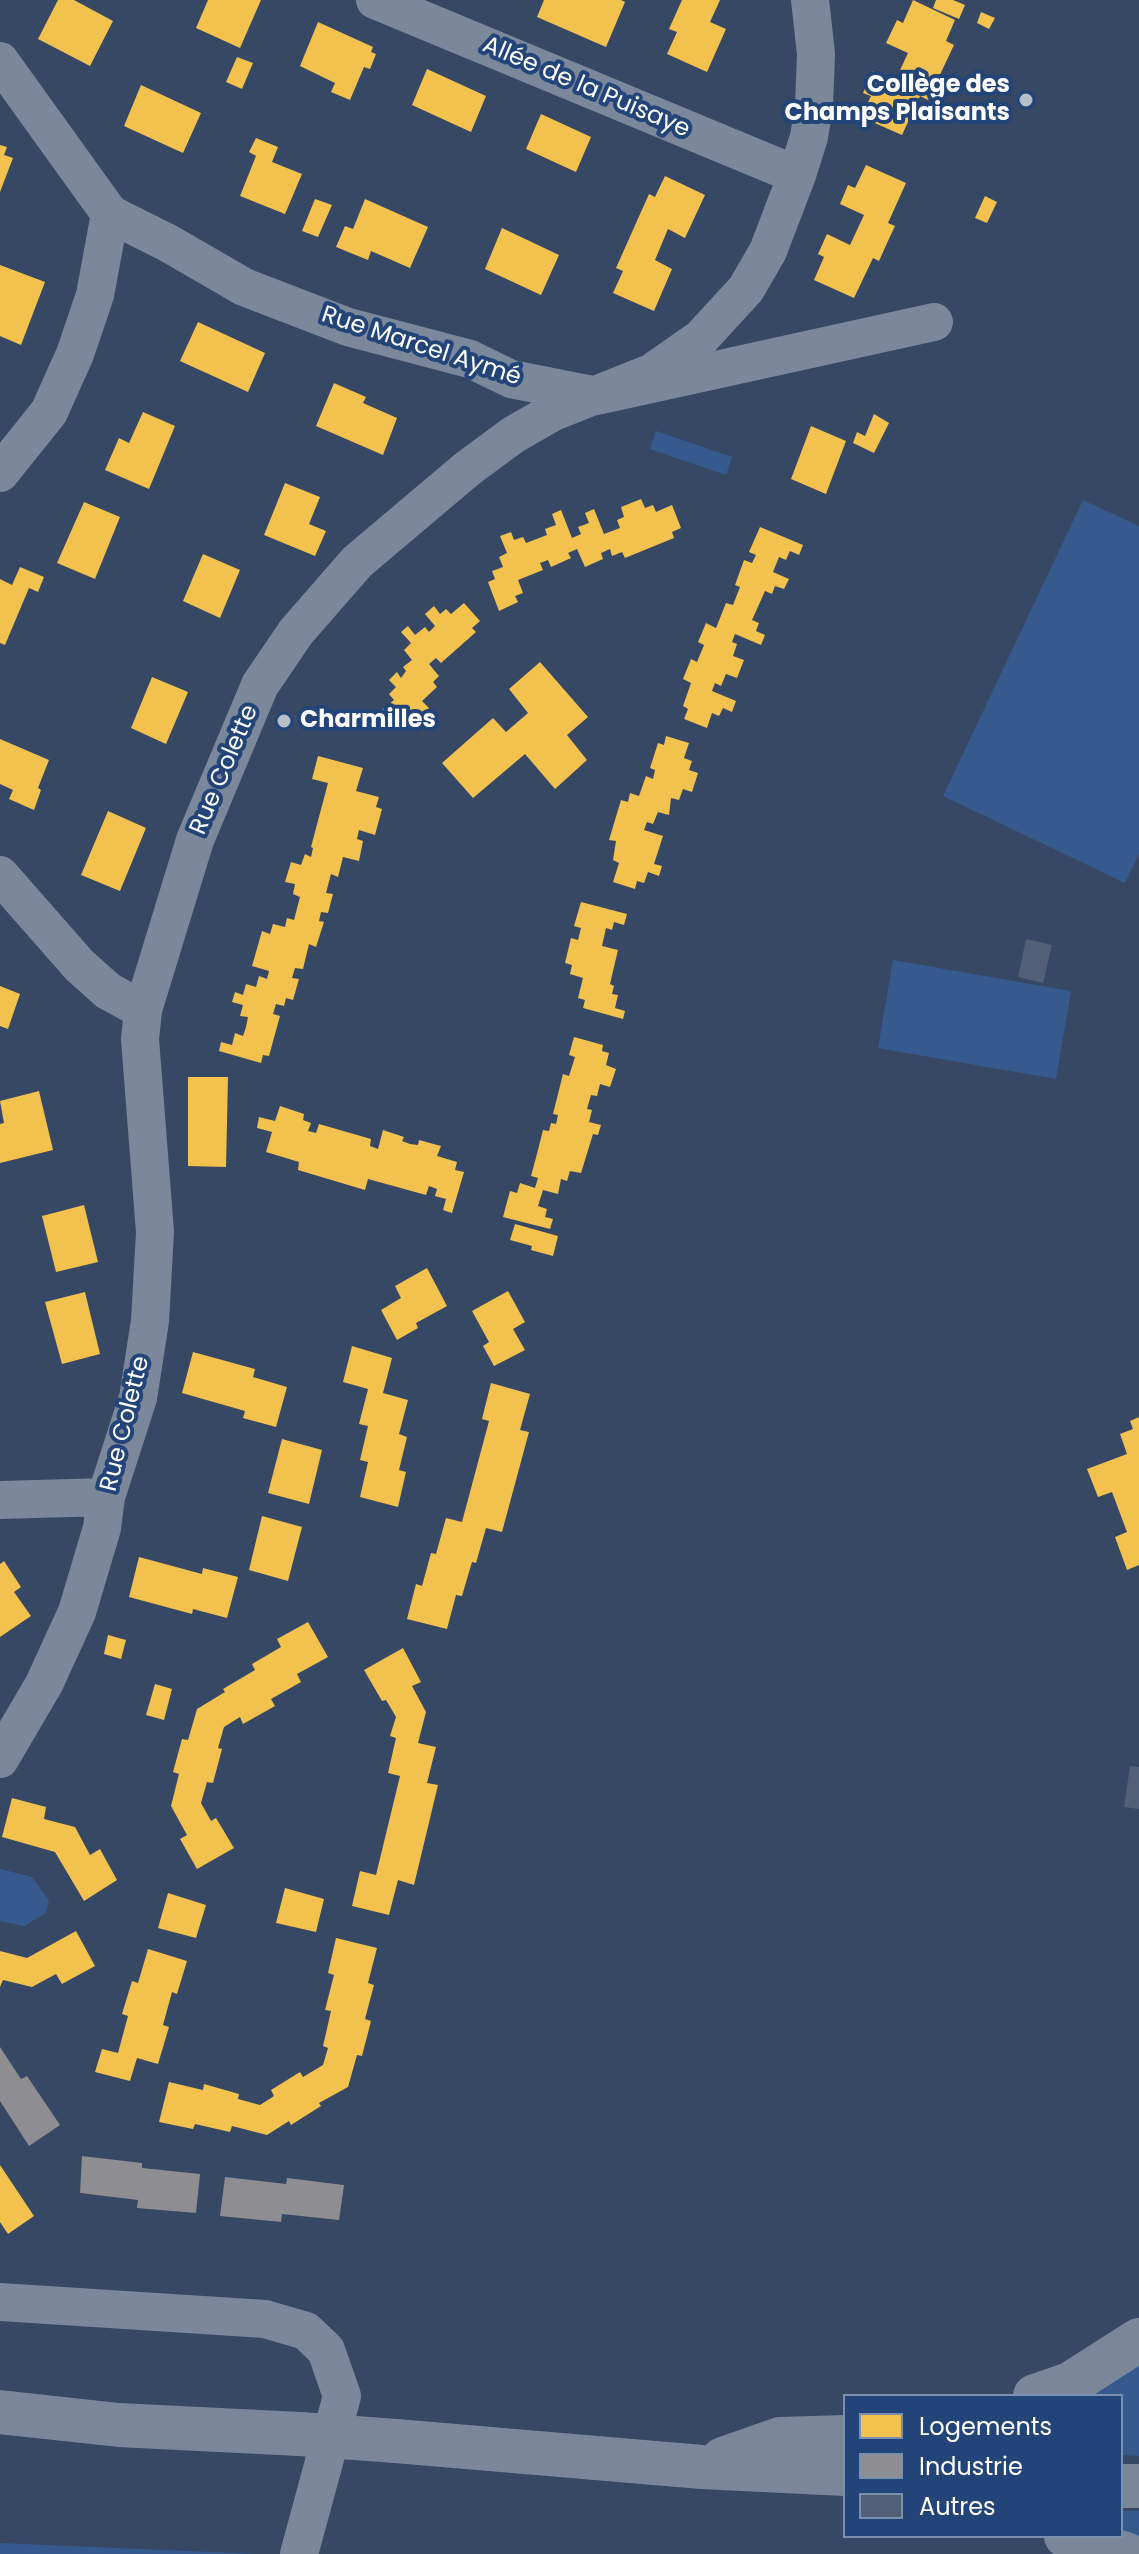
<!DOCTYPE html>
<html>
<head>
<meta charset="utf-8">
<style>
  body { margin:0 }
  #map { position:relative; width:1139px; height:2554px; overflow:hidden; background:#374864; font-family:Poppins,sans-serif }
  canvas { display:block }
  .legend { position:absolute; left:843px; top:2394px; width:280px; height:144px; box-sizing:border-box; background:#234478; border:2px solid #7b8fae; margin:0; padding:10px 14px; list-style:none; font-size:24px; color:#fff }
  .legend li { display:flex; align-items:center; gap:16px; height:40px }
  .legend b { width:40px; border:2px solid #7b8fae }
</style>
</head>
<body>
<div id="map">
<canvas width="1139" height="2554"></canvas>
<ul class="legend">
<li><b style="height:22px;background:#f2c14e"></b>Logements</li>
<li><b style="height:22px;background:#8d8d92"></b>Industrie</li>
<li><b style="height:22px;background:#516077"></b>Autres</li>
</ul>
</div>
<script>
const context = document.querySelector('canvas').getContext('2d');
context.lineJoin = 'round';
function fill(path, color) {
  context.fillStyle = color;
  context.fill(path, 'evenodd');
}
function poly(rows) {
  const path = new Path2D();
  for (const r of rows) {
    path.moveTo(r[0], r[1]);
    for (let i = 2; i < r.length; i += 2) path.lineTo(r[i], r[i + 1]);
  }
  return path;
}
function trace(path, color, width, dash) {
  context.strokeStyle = color;
  context.lineWidth = width;
  context.lineCap = dash ? 'butt' : 'round';
  context.setLineDash(dash || []);
  context.stroke(path);
}
function label(font, color, halo, rows, align = 'center') {
  context.font = font + ' Poppins,sans-serif';
  context.lineWidth = 8;
  context.setLineDash([]);
  context.textBaseline = 'middle';
  context.strokeStyle = halo;
  context.fillStyle = color;
  for (const [text, x, y, turn = 0] of rows) {
    context.save();
    context.translate(x, y);
    context.rotate((+turn || 0) * Math.PI / 180);
    context.textAlign = isNaN(turn) ? turn : align;
    if (halo) context.strokeText(text, 0, 0);
    context.fillText(text, 0, 0);
    context.restore();
  }
}
const green = poly([
  [656,431,732,457,726,475,650,449],
  [1083,500,1139,526,1139,854,1125,883,943,796],
  [893,960,1071,991,1056,1079,878,1048],
  [0,1869,32,1877,49,1901,46,1913,24,1926,0,1921],
  [1139,2363,1139,2456,1121,2455,1121,2396,1087,2396],
  [1121,2511,1139,2511,1139,2544,1121,2535],
  [0,2543,257,2554,0,2554]
]);
const homes = poly([
  [58,0,74,0,113,21,90,66,38,39],
  [208,0,261,0,240,48,196,28],
  [544,0,621,0,625,2,606,47,537,17],
  [682,0,720,0,710,22,726,29,707,72,667,54,677,32,669,29],
  [913,0,955,20,946,41,954,45,928,100,920,96,902,135,861,117,871,96,863,93,873,71,895,81,908,53,886,43,897,20,903,23],
  [936,0,953,0,965,5,959,19,933,8],
  [981,12,995,18,989,29,977,23],
  [318,22,373,47,371,52,376,54,370,69,364,67,350,100,331,92,335,83,300,66],
  [237,57,253,63,242,89,226,82],
  [427,69,486,96,471,132,412,105],
  [141,85,201,113,183,153,124,126],
  [541,114,591,137,576,172,526,149],
  [256,138,278,147,272,162,302,174,285,214,240,196,256,156,249,152],
  [0,145,7,147,4,155,13,158,0,192],
  [866,165,906,183,888,223,895,226,888,241,879,261,873,258,854,298,814,280,824,257,818,254,827,234,850,245,864,215,840,204,848,185,855,188],
  [665,176,705,195,685,238,668,229,655,260,672,269,654,311,613,293,623,271,616,268,649,194,655,197],
  [985,196,997,202,987,223,975,218],
  [315,199,332,205,318,237,302,231],
  [365,199,428,227,410,268,371,251,368,260,336,247,345,226,353,229],
  [502,228,559,255,541,295,485,269],
  [0,265,45,282,21,345,0,336],
  [198,322,265,353,248,392,180,361],
  [334,383,366,397,363,403,397,418,383,455,316,426],
  [143,412,175,426,149,489,105,470,119,438,129,443],
  [874,414,889,423,874,453,853,443,857,432,865,436],
  [811,426,846,441,826,494,791,479],
  [285,483,320,497,309,524,326,531,315,556,264,535],
  [641,499,645,508,653,505,656,512,672,505,681,528,672,532,674,538,625,558,622,552,612,556,610,549,601,553,603,559,585,567,577,549,568,553,571,558,551,567,548,560,540,563,543,570,518,580,523,593,515,596,518,602,499,611,488,582,495,579,492,571,503,567,499,557,507,553,500,536,511,532,514,540,523,537,526,543,547,535,545,529,556,525,552,514,561,510,572,538,581,534,578,527,589,523,585,513,594,509,604,534,620,528,617,520,624,517,621,507],
  [84,502,120,517,95,579,57,563],
  [760,527,803,545,799,555,790,551,786,560,779,557,773,572,789,579,784,589,775,586,772,594,765,591,752,620,759,623,756,631,765,635,761,645,735,634,732,642,737,644,733,656,744,660,737,678,726,674,721,686,715,683,712,691,736,701,732,712,723,708,719,716,712,713,707,728,684,719,688,709,683,706,691,683,683,679,691,659,697,662,704,645,698,642,706,623,716,628,726,603,733,605,740,587,735,585,744,560,752,563,756,555,749,552],
  [203,554,240,570,220,618,183,601],
  [20,567,44,577,38,592,29,588,5,645,0,643,0,579,12,585],
  [464,603,480,621,472,628,476,632,441,663,436,658,429,664,439,676,433,682,437,687,422,701,429,708,409,726,404,721,397,727,382,710,394,700,389,694,396,687,389,680,397,672,401,678,406,671,403,667,412,660,404,650,411,643,401,632,408,626,415,635,425,627,429,632,435,626,425,614,434,606,440,614,446,609,451,614],
  [540,662,588,717,567,735,587,760,555,789,525,754,473,798,442,763,493,718,506,732,528,713,509,689],
  [152,677,188,692,166,744,131,728],
  [666,736,689,743,684,758,692,761,689,770,698,773,692,792,683,789,679,800,671,798,669,815,658,812,653,824,647,822,644,830,663,836,654,864,662,866,659,876,648,872,644,883,637,881,635,889,613,882,619,863,613,860,616,841,609,840,621,800,628,802,630,793,639,796,646,776,653,779,655,770,650,768,658,743,664,745],
  [0,739,49,760,38,788,41,790,34,810,9,799,13,790,0,784],
  [318,756,363,768,356,791,379,797,376,807,382,809,375,835,359,830,357,839,363,841,359,861,343,857,338,877,331,874,326,893,333,894,328,913,321,912,319,921,324,922,316,947,309,944,303,969,295,968,292,978,299,979,293,1000,286,998,284,1006,276,1004,273,1014,280,1016,269,1056,263,1055,261,1063,219,1051,221,1042,232,1045,235,1033,243,1036,246,1027,248,1017,240,1016,243,1005,232,1002,235,992,243,995,246,984,256,987,259,976,267,979,269,971,252,966,262,931,270,934,273,924,285,927,287,918,294,920,300,897,293,894,295,884,285,882,291,862,301,865,305,854,311,857,313,848,311,847,328,783,312,779],
  [108,811,146,828,120,891,81,875],
  [581,902,627,914,624,925,614,922,612,930,606,928,602,946,618,950,610,984,614,986,612,994,618,995,615,1008,625,1011,623,1019,583,1008,585,1000,578,998,583,978,570,974,572,965,565,963,571,938,578,940,581,928,574,926],
  [0,986,20,994,8,1029,0,1026],
  [574,1037,603,1045,602,1051,609,1053,606,1065,616,1069,610,1087,600,1084,597,1096,591,1095,587,1109,592,1110,589,1122,601,1125,598,1135,593,1134,581,1173,570,1171,567,1181,561,1179,558,1194,543,1190,538,1206,547,1209,545,1217,553,1219,550,1229,503,1217,510,1191,517,1193,520,1183,535,1188,538,1178,531,1176,538,1150,543,1130,549,1131,551,1123,556,1124,558,1115,553,1114,563,1074,569,1076,575,1057,569,1055],
  [188,1077,228,1077,226,1167,188,1166],
  [39,1091,53,1150,0,1163,0,1124,4,1123,0,1101],
  [280,1106,304,1114,303,1120,311,1123,308,1131,316,1133,319,1124,371,1139,370,1146,378,1149,383,1130,404,1137,402,1141,410,1144,418,1145,419,1140,441,1146,437,1156,457,1162,455,1170,464,1172,452,1213,443,1210,446,1199,435,1196,437,1189,429,1186,426,1195,368,1179,365,1190,298,1170,299,1162,266,1152,272,1132,257,1128,259,1117,275,1121],
  [84,1205,98,1262,56,1272,42,1216],
  [515,1224,558,1236,553,1256,531,1250,532,1246,510,1240],
  [427,1268,447,1306,416,1323,418,1328,397,1340,381,1310,401,1298,395,1286],
  [508,1291,525,1322,513,1329,525,1350,494,1366,483,1346,489,1342,472,1311],
  [85,1292,100,1354,62,1364,45,1302],
  [352,1346,392,1358,383,1393,408,1400,399,1434,407,1437,399,1470,406,1472,398,1507,360,1497,368,1462,360,1460,368,1426,359,1424,368,1389,343,1382],
  [193,1352,255,1369,253,1377,287,1387,276,1427,243,1418,245,1411,182,1393],
  [491,1383,530,1394,520,1430,529,1432,502,1532,486,1528,476,1563,472,1562,462,1596,456,1595,447,1629,407,1619,416,1584,422,1586,431,1553,436,1554,446,1518,462,1522,489,1421,482,1419],
  [1139,1417,1139,1565,1127,1570,1115,1537,1127,1532,1112,1492,1098,1497,1087,1469,1127,1454,1120,1434,1133,1429,1130,1421],
  [282,1439,322,1450,309,1504,268,1493],
  [262,1516,302,1527,288,1581,249,1570],
  [139,1557,202,1574,203,1568,238,1577,227,1618,193,1609,192,1614,129,1597],
  [4,1561,21,1587,14,1592,31,1616,0,1637,0,1564],
  [308,1622,328,1657,297,1674,301,1682,271,1699,275,1706,243,1724,240,1717,224,1727,218,1748,222,1749,213,1783,207,1782,201,1803,211,1821,216,1818,234,1848,197,1869,180,1839,187,1835,171,1806,179,1774,173,1772,182,1739,188,1740,197,1709,225,1692,223,1689,255,1670,252,1664,281,1647,277,1639],
  [108,1635,126,1640,121,1659,104,1654],
  [403,1648,421,1682,412,1686,426,1712,418,1743,436,1747,427,1783,438,1785,414,1885,398,1880,389,1915,352,1906,360,1871,376,1875,400,1776,388,1773,396,1738,390,1736,396,1717,386,1700,382,1701,364,1670],
  [155,1684,172,1689,164,1720,146,1715],
  [12,1798,46,1807,44,1819,75,1827,90,1855,100,1849,117,1880,84,1901,55,1852,2,1837],
  [285,1888,324,1899,316,1932,276,1923],
  [168,1893,206,1905,196,1938,158,1928],
  [76,1931,95,1966,62,1984,56,1974,32,1987,3,1980,0,1987,0,1951,27,1958],
  [336,1938,377,1948,368,1983,374,1985,365,2019,371,2021,362,2056,357,2055,348,2087,319,2103,321,2106,291,2125,289,2121,267,2135,232,2126,230,2132,195,2124,193,2129,159,2122,169,2082,203,2090,204,2084,239,2094,238,2099,260,2105,274,2096,271,2090,300,2072,303,2077,323,2065,328,2048,323,2046,331,2011,325,2010,334,1975,328,1973],
  [148,1949,187,1961,177,1994,172,1992,163,2025,169,2027,158,2064,137,2058,130,2081,95,2072,102,2049,118,2053,128,2016,122,2014,132,1981,138,1983],
  [0,2165,34,2216,8,2234,0,2222]
]);
const industry = poly([
  [0,2047,21,2079,27,2076,60,2125,29,2146,0,2101],
  [82,2156,142,2163,142,2168,200,2174,196,2213,137,2208,138,2200,80,2193],
  [225,2177,286,2184,287,2178,344,2185,339,2220,282,2214,281,2222,220,2216]
]);
const building = poly([
  [1026,939,1052,945,1043,983,1018,977],
  [1130,1766,1139,1767,1139,1809,1124,1807]
]);
const minor = poly([
  [375,0,797,175],
  [0,61,110,214,168,243,244,287,348,327,470,359,511,379,597,396,934,322],
  [0,473,49,412,75,354,95,295,110,214],
  [0,875,79,965,108,991,143,1010],
  [0,1500,106,1497],
  [0,1759,44,1684,77,1612,102,1528,106,1497,138,1398,150,1321,155,1232,140,1039,143,1010,195,840,260,685,296,632,357,562,467,469,513,435,553,412,651,373,701,338,746,289,768,251,797,175,809,137,814,106,816,54,810,0],
  [0,2302,265,2319,306,2331,326,2350,342,2396,299,2554]
]);
const major = poly([
  [1035,2396,1070,2384,1139,2340],
  [0,2412,119,2425,300,2434],
  [396,2441,702,2467,845,2474],
  [723,2459,780,2439,845,2437],
  [1121,2486,1139,2486],
  [1066,2536,1126,2554]
]);
const majorBridge = poly([
  [300,2434,396,2441]
]);
const markers = [
  [1026,100,8,"#b9bfc9"],
  [284,721,8,"#b9bfc9"]
];
const poiNames = [
  ["Collège des",1010,86],
  ["Champs Plaisants",1010,114],
  ["Charmilles",300,721,"left"]
];
const streetNames = [
  ["Allée de la Puisaye",586,88,23],
  ["Rue Marcel Aymé",421,347,18],
  ["Rue Colette",225,770,-67],
  ["Rue Colette",126,1424,-76]
];
fill(green, '#365a8e');
fill(homes, '#f2c14e');
fill(industry, '#8d8d92');
fill(building, '#516077');
trace(minor, '#7b889b', 38);
trace(major, '#7a869a', 44);
trace(majorBridge, '#7a869a', 44);
for (const [x, y, r, color] of markers) {
  const dot = new Path2D();
  dot.arc(x, y, r, 0, 2 * Math.PI);
  context.fillStyle = color;
  context.fill(dot);
  trace(dot, '#234478', 3);
}
label('bold 24px', '#fff', '#234478', poiNames, 'right');
label('24px', '#fff', '#234478', streetNames);
</script>
</body>
</html>
